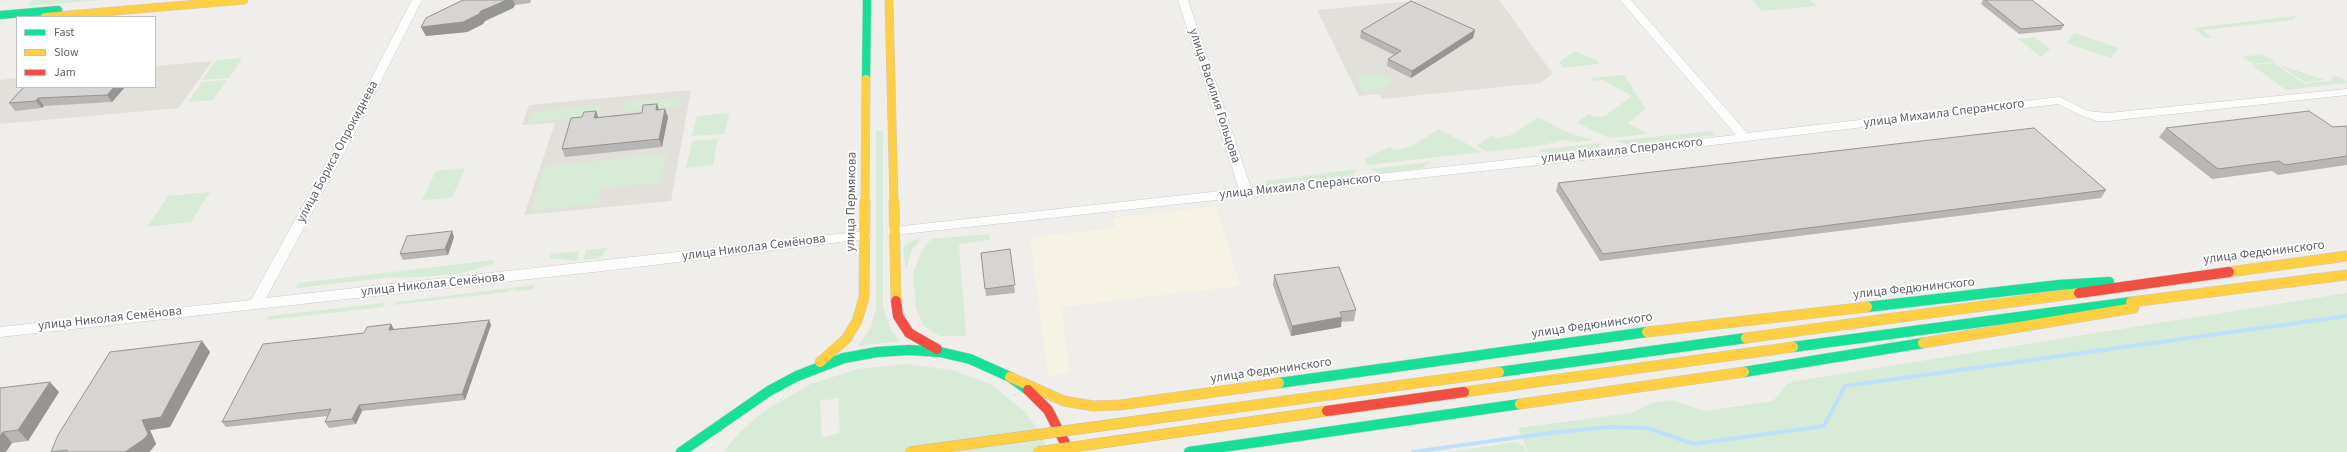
<!DOCTYPE html>
<html>
<head>
<meta charset="utf-8">
<style>
  body { margin:0 }
  #map { position:relative; width:2347px; height:452px; overflow:hidden; background:#efeeea; font-family:"Source Sans 3",sans-serif }
  canvas { display:block }
  .legend { position:absolute; left:16px; top:16px; width:140px; height:72px; box-sizing:border-box; background:#fff; border:1px solid #bfc1c3; margin:0; padding:5px 7px; list-style:none; font-size:12px; color:#5f6368 }
  .legend li { display:flex; align-items:center; gap:8px; height:20px }
  .legend b { width:20px; border:1px solid #bfc1c3 }
</style>
</head>
<body>
<div id="map">
<canvas width="2347" height="452"></canvas>
<ul class="legend">
<li><b style="height:5px;background:#16e098"></b>Fast</li>
<li><b style="height:5px;background:#ffcf43"></b>Slow</li>
<li><b style="height:5px;background:#f24e42"></b>Jam</li>
</ul>
</div>
<script>
const context = document.querySelector('canvas').getContext('2d');
context.lineJoin = 'round';
function fill(path, color) {
  context.fillStyle = color;
  context.fill(path, 'evenodd');
}
function poly(rows) {
  const path = new Path2D();
  for (const r of rows) {
    path.moveTo(r[0], r[1]);
    for (let i = 2; i < r.length; i += 2) path.lineTo(r[i], r[i + 1]);
  }
  return path;
}
function trace(path, color, width, dash) {
  context.strokeStyle = color;
  context.lineWidth = width;
  context.lineCap = dash ? 'butt' : 'round';
  context.setLineDash(dash || []);
  context.stroke(path);
}
function label(font, color, halo, rows, align = 'center') {
  context.font = font + ' "Source Sans 3",sans-serif';
  context.lineWidth = 3.5;
  context.setLineDash([]);
  context.textBaseline = 'middle';
  context.strokeStyle = halo;
  context.fillStyle = color;
  for (const [text, x, y, turn = 0] of rows) {
    context.save();
    context.translate(x, y);
    context.rotate((+turn || 0) * Math.PI / 180);
    context.textAlign = isNaN(turn) ? turn : align;
    if (halo) context.strokeText(text, 0, 0);
    context.fillText(text, 0, 0);
    context.restore();
  }
}
const commercial = poly([
  [1216,206,1240,286,1061,307,1070,373,1048,376,1030,237,1115,228,1113,218]
]);
const education = poly([
  [1424,0,1499,0,1553,74,1540,83,1382,99,1380,94,1359,96,1317,10],
  [212,61,179,108,0,124,0,80,17,78,17,87,155,87,155,66],
  [691,90,671,201,524,215,555,123,522,125,529,105]
]);
const green = poly([
  [33,0,103,0,27,6],
  [1752,0,1810,0,1817,6,1762,11],
  [2296,16,2293,20,2203,30,2212,38,2206,38,2194,28],
  [2074,33,2118,48,2111,58,2066,43],
  [2035,37,2050,49,2041,57,2018,39],
  [1575,51,1598,61,1598,64,1563,68,1559,62],
  [2263,54,2275,61,2254,64,2242,57],
  [242,58,229,78,202,80,216,60],
  [2274,63,2309,87,2286,90,2252,65],
  [2279,65,2325,80,2305,82],
  [1379,73,1393,80,1379,90,1362,91,1355,75],
  [1624,75,1646,109,1628,123,1648,134,1609,138,1577,123,1588,114,1595,117,1605,116,1632,96,1603,80,1593,81,1591,78],
  [2334,75,2345,80,2347,83,2310,87,2305,83,2330,81],
  [227,80,213,100,188,102,202,82],
  [680,97,678,106,623,112,625,102],
  [601,105,598,116,530,122,533,112],
  [729,113,725,134,692,136,697,116],
  [1538,117,1569,133,1593,140,1577,142,1562,140,1544,145,1487,152,1477,146,1492,135,1497,138,1512,135],
  [1439,129,1482,152,1367,165,1365,159,1389,147,1395,150,1410,147],
  [876,131,883,131,883,307,890,329,900,341,858,346,871,327,876,308],
  [1711,131,1715,135,1630,145,1614,141],
  [718,139,713,165,686,168,692,141],
  [1601,143,1598,148,1549,154,1537,150],
  [667,154,660,183,601,188,597,204,530,211,545,166],
  [1431,162,1422,168,1382,173,1370,169],
  [465,168,452,198,422,200,436,171],
  [1357,169,1353,175,1267,185,1266,181],
  [210,192,191,222,147,227,168,196],
  [989,234,990,240,959,244,966,336,939,336,923,325,916,308,913,272,923,249,931,239],
  [920,238,918,244,912,249,906,270,903,248,908,243],
  [608,248,600,258,583,260,586,250],
  [579,251,577,261,549,258,551,254],
  [494,260,493,264,463,273,423,277,385,278,296,288,299,283],
  [535,285,534,289,518,291,514,289,506,292,395,305,396,302],
  [2347,293,2347,452,1528,452,1518,428,1631,413,1652,403,1671,400,1705,411,1773,401,1789,382],
  [384,303,383,307,267,320,269,316],
  [906,364,952,370,992,385,1024,411,1040,432,1048,452,723,452,742,430,767,409,811,384,858,369],
  [838,398,840,433,822,437,820,401],
  [1516,442,1524,447,1526,452,1450,452]
]);
const stream = poly([
  [1413,452,1549,433,1610,427,1647,428,1694,444,1824,426,1845,386,2347,316]
]);
const street = poly([
  [412,0,422,0,359,125,266,298,865,231,872,235,865,239,612,270,0,337,0,327,251,300,347,125,412,0],
  [1178,0,1188,0,1251,188,1736,135,1620,0,1631,0,1747,133,2060,97,2088,111,2108,113,2347,89,2347,95,2108,121,2097,121,2080,115,2058,104,1620,156,894,235,889,234,887,231,889,228,894,227,1239,189,1178,0]
]);
const fastFar1 = poly([
  [0,15,58,10],
  [866,79,867,0]
]);
const fast = poly([
  [1867,307,2059,285,2109,282],
  [1793,347,2131,302],
  [1499,372,1746,338],
  [1744,372,1923,343],
  [1279,383,1647,332],
  [681,452,769,391,797,376,844,358,877,352,909,350,940,352,970,359,1010,377,1028,390],
  [1189,452,1520,404]
]);
const slowFar1 = poly([
  [889,0,894,203],
  [45,17,244,0],
  [865,203,866,79]
]);
const slow = poly([
  [894,202,896,301],
  [2229,272,2347,256],
  [2131,302,2347,275],
  [1647,332,1867,307],
  [1746,338,2079,293],
  [1923,343,2134,308],
  [820,362,846,339,857,321,864,298,865,202],
  [1010,377,1064,401,1093,406,1120,405,1279,383],
  [1464,392,1793,347],
  [1520,404,1744,372],
  [1181,415,1499,372]
]);
const jam = poly([
  [2079,293,2229,272],
  [896,301,898,316,909,333,937,349],
  [1028,390,1048,410,1065,443]
]);
const slowBridge = poly([
  [910,452,1181,415],
  [1038,452,1327,411]
]);
const jamBridge = poly([
  [1327,411,1464,392]
]);
const wall = poly([
  [463,0,531,0,530,3,515,5,513,8,485,21,483,24,467,32,426,36,421,27],
  [1983,0,2032,0,2064,25,2061,30,2019,34,1981,4],
  [1475,30,1473,38,1411,78,1387,66,1388,59,1394,55,1360,38,1361,31],
  [24,87,125,87,112,102,44,106,42,108,15,111,9,103],
  [665,109,668,117,662,147,565,157,562,149,582,117,596,111,598,117,642,113],
  [2347,126,2347,165,2278,175,2272,171,2212,179,2159,137,2166,128,2333,127],
  [1558,183,2106,190,2101,198,1600,261,1556,191],
  [452,231,454,237,448,255,403,260,400,254],
  [1010,249,1015,293,986,296,981,253],
  [1274,275,1356,310,1354,321,1341,322,1341,327,1291,336,1273,285],
  [489,320,491,325,465,400,362,411,356,424,329,428,325,422,328,416,226,427,222,422,364,333,391,324,394,329],
  [202,341,210,352,170,427,150,430,156,444,152,449,149,452,51,452],
  [0,388,59,392,28,441,12,443,0,452]
]);
const shadedWall = poly([
  [507,0,513,0,515,5,513,8,485,21,483,24,467,32,426,36,421,27,481,11],
  [1475,30,1473,38,1411,78,1412,71],
  [114,87,125,87,112,102,107,95],
  [38,98,44,106,42,108,36,101],
  [657,104,660,112,656,110],
  [665,109,668,117,662,147,659,139],
  [596,111,599,119,594,118],
  [452,231,454,237,448,255,445,249],
  [1342,317,1341,327,1291,336,1292,326],
  [489,320,491,325,465,400,462,394],
  [391,324,394,330,389,330],
  [202,341,210,352,170,427,150,430,156,444,152,449,149,452,125,452,142,420],
  [50,382,59,392,28,441,18,430],
  [359,405,362,411,356,424,352,419],
  [3,432,12,443,6,452,0,452,0,437]
]);
const building = poly([
  [463,0,507,0,481,11,479,14,463,22,421,27,426,18,463,0],
  [1985,0,2032,0,2064,25,2021,29,1985,0],
  [1411,1,1475,30,1412,71,1388,59,1401,51,1361,31,1411,1],
  [24,87,114,87,107,95,38,98,36,101,9,103,24,87],
  [657,104,656,110,665,109,659,139,562,149,571,118,582,117,584,112,596,111,594,118,642,113,643,105,657,104],
  [2309,111,2333,127,2347,126,2347,156,2285,165,2279,161,2218,169,2166,128,2309,111],
  [2034,128,2106,190,1603,254,1558,183,2034,128],
  [452,231,445,249,400,254,407,236,452,231],
  [1010,249,1015,285,985,289,981,253,1010,249],
  [1339,267,1356,310,1340,312,1342,317,1292,326,1274,275,1339,267],
  [489,320,462,394,359,405,352,419,325,422,331,409,222,422,263,344,364,333,367,327,391,324,389,330,489,320],
  [202,341,161,417,142,420,148,434,144,439,125,452,67,452,67,450,51,452,58,435,110,352,202,341],
  [50,382,18,430,3,432,0,437,0,388,50,382]
]);
const streetNames = [
  ["улица Василия Гольцова",1214,96,72],
  ["улица Михаила Сперанского",1944,114,-7],
  ["улица Михаила Сперанского",1622,151,-6],
  ["улица Бориса Опрокиднева",338,152,-62],
  ["улица Михаила Сперанского",1300,187,-6],
  ["улица Пермякова",852,202,-89],
  ["улица Николая Семёнова",754,248,-7],
  ["улица Федюнинского",2264,253,-7],
  ["улица Николая Семёнова",433,285,-6],
  ["улица Федюнинского",1914,289,-6],
  ["улица Николая Семёнова",110,319,-6],
  ["улица Федюнинского",1592,326,-8],
  ["улица Федюнинского",1271,371,-8]
];
fill(commercial, '#f7f3e4');
fill(education, '#e2e0da');
fill(green, '#d8ebd6');
trace(stream, '#bfe0f9', 4);
trace(street, '#cbcccc', 1);
trace(fastFar1, '#cacacb', 9);
trace(fast, '#cacacb', 11);
trace(slowFar1, '#cacacb', 9);
trace(slow, '#cacacb', 11);
trace(jam, '#cacacb', 11);
fill(street, '#fdfcfc');
trace(fastFar1, '#16e098', 8);
trace(fast, '#16e098', 10);
trace(slowFar1, '#ffcf43', 8);
trace(slow, '#ffcf43', 10);
trace(jam, '#f24e42', 10);
trace(slowBridge, '#c8b996', 11, []);
trace(jamBridge, '#c8b996', 11, []);
trace(slowBridge, '#ffcf43', 10);
trace(jamBridge, '#f24e42', 10);
fill(wall, '#b8b7b5');
fill(shadedWall, '#969594');
fill(building, '#d6d5d3');
trace(building, '#969594', 1);
label('13px', '#5f6368', '#fff', streetNames);
</script>
</body>
</html>
